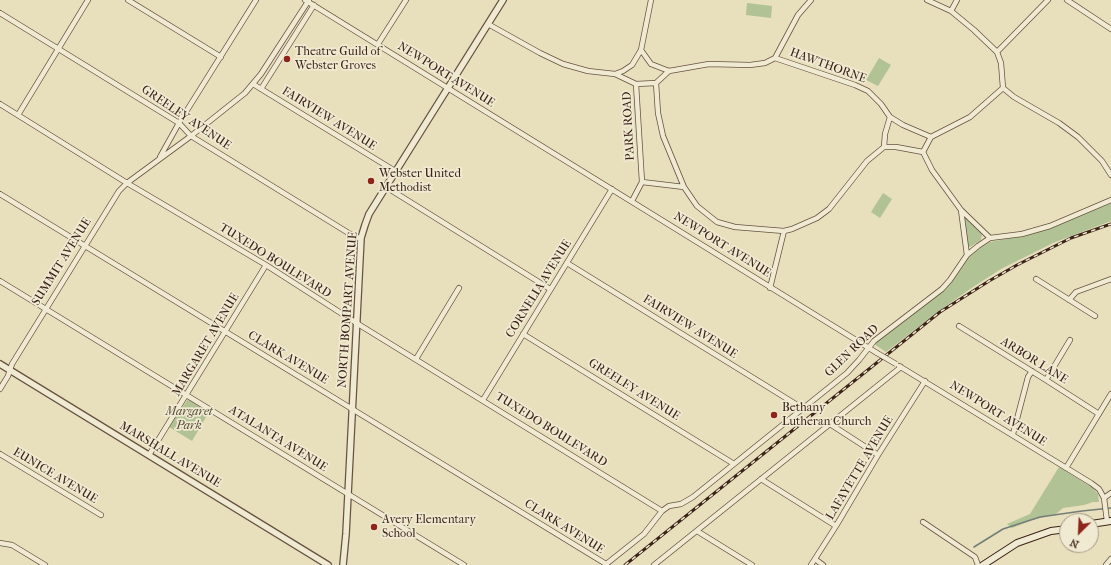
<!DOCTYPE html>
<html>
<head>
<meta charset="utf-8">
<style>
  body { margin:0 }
  #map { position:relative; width:1111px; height:565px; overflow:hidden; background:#e8dfbc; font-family:"IM FELL French Canon",serif }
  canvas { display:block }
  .north { position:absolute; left:1059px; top:513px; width:40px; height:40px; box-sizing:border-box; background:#f0ead3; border:1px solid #a89a88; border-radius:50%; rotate:204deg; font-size:11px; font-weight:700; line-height:16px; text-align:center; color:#3b2318 }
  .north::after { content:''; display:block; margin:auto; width:14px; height:18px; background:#8f2418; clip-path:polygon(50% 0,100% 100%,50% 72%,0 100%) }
</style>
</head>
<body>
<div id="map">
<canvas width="1111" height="565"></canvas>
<div class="north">N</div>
</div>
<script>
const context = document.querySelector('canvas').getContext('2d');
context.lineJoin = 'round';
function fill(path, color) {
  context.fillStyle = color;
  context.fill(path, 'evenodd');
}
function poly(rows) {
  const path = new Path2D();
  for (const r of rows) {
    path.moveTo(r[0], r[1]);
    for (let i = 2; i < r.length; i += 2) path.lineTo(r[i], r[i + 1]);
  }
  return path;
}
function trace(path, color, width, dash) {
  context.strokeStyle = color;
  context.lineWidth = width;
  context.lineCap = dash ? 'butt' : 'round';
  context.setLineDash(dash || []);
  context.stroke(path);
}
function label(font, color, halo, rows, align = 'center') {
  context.font = font + ' "IM FELL French Canon",serif';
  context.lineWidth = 3.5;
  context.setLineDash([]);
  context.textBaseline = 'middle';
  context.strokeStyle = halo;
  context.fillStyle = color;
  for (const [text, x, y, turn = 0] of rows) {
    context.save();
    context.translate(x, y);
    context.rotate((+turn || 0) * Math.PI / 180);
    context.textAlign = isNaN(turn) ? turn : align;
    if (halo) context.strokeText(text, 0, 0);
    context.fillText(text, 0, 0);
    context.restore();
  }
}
const green = poly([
  [747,3,772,6,771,18,746,15],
  [879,58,891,65,878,86,866,80],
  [883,193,892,199,880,218,871,212],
  [1111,203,1111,221,1053,243,1001,269,970,289,935,314,886,352,874,344,876,341,946,289,971,254,990,242,1030,234,1055,226,1099,207],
  [966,218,982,234,981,240,970,247,967,245,964,219],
  [188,399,209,412,192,441,169,427],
  [1059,467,1093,488,1098,494,1099,502,1093,502,1084,505,1063,508,1056,514,1032,520,1012,528,1007,524,1030,514]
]);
const stream = poly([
  [974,547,1003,529,1040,517,1082,511,1111,508]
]);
const minor = poly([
  [128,0,221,57],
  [305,0,877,353],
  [927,0,951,11,974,30,997,52,1001,63,1003,88],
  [1067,0,1111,29],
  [951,11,957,0],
  [0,13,179,123,191,136,355,237,361,238],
  [488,24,540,53,563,64,588,71,615,74,636,84,642,182],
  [378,44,406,0],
  [641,50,651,64,669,71,709,64,750,65,765,63,775,58,855,85,868,91,881,104,890,117,903,125,931,137],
  [997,52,1048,0],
  [775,58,798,15,811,0],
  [615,74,623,71,632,65,641,50,651,0],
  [656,83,658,113,663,136,684,187],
  [656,83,669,71],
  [253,84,395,171],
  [636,84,656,83],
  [1003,88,1014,97,1059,123,1078,137,1102,161,1111,175],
  [261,89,314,5],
  [0,104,127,183,266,265,358,324,662,511],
  [18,115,88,0],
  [884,147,896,147,923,152,932,170,961,210,967,255],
  [923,152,931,137,970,117,1003,88],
  [160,157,179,123,256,0],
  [386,187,550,289],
  [0,194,606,564],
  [632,201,642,182,684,187,697,206,717,222,735,227,784,231],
  [961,210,990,238],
  [567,263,802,408],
  [1036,279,1095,316],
  [0,281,464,565],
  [770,288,784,231,792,229,817,218,829,209,867,161,884,147,885,134,890,117],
  [1069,300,1076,292,1111,279],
  [959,326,1046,380,1099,414],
  [523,334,734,464],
  [416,359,459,288],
  [899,366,1091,483,1099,489,1104,498,1107,521],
  [1046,380,1070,340],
  [0,389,8,376,12,364,119,191,127,183,191,136,245,93,261,74,309,0],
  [483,400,612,189],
  [830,424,878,455],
  [1013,434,1028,377,1032,371],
  [0,454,101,515],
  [149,455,266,265],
  [1066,468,1111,394],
  [761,479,836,526],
  [1104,498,1111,493],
  [923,522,975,557,978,565],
  [697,531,752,565],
  [0,543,12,545,45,565],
  [815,559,823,565],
  [605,565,644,534,662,511,669,506,681,504,693,497,847,373,859,360,874,341,942,289,950,280,967,255,978,246,990,238,1022,234,1050,226,1111,200],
  [654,565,901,367],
  [811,565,836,526,878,455,925,381],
  [1106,565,1111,559]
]);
const tertiary = poly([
  [0,364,328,565],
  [343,565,346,534,361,238,365,225,369,214,503,0]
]);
const secondary = poly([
  [1091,524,1111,521],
  [983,565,1017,543,1051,531,1067,529]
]);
const rail = poly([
  [625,565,940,312,989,281,1017,265,1071,238,1111,224]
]);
const minorBridge = poly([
  [877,353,896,364]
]);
const markers = [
  [287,59,4,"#8f2418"],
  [371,181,4,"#8f2418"],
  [774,415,4,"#8f2418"],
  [374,527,4,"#8f2418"]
];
const poiNames = [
  ["Theatre Guild of",295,52],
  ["Webster Groves",295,66],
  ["Webster United",379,174],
  ["Methodist",379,188],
  ["Bethany",782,408],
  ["Lutheran Church",782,422],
  ["Avery Elementary",382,520],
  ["School",382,534]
];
const streetNames = [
  ["HAWTHORNE",828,66,20],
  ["NEWPORT AVENUE",446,75,32],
  ["GREELEY AVENUE",186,118,34],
  ["FAIRVIEW AVENUE",329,119,32],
  ["PARK ROAD",629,126,-93],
  ["NEWPORT AVENUE",722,245,32],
  ["TUXEDO BOULEVARD",275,261,32],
  ["SUMMIT AVENUE",62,262,-58],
  ["CORNELIA AVENUE",539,289,-58],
  ["NORTH BOMPART AVENUE",348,310,-86],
  ["FAIRVIEW AVENUE",690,327,32],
  ["MARGARET AVENUE",206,345,-59],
  ["GLEN ROAD",852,351,-44],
  ["CLARK AVENUE",288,358,31],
  ["ARBOR LANE",1034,361,32],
  ["GREELEY AVENUE",634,390,32],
  ["NEWPORT AVENUE",998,414,32],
  ["TUXEDO BOULEVARD",551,430,32],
  ["ATALANTA AVENUE",278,439,32],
  ["MARSHALL AVENUE",170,455,31],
  ["LAFAYETTE AVENUE",860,468,-59],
  ["EUNICE AVENUE",55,476,31],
  ["CLARK AVENUE",564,527,32]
];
const parkNames = [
  ["Margaret",189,412],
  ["Park",189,426]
];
fill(green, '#b1c394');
trace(stream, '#737e79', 1.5);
trace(minor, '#665241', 6);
trace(tertiary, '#665241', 8);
trace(secondary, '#3b2318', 8);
trace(minor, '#f0ead3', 4.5);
trace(tertiary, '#f0ead3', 5.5);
trace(secondary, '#f0ead3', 6);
trace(rail, '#3b2318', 3);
trace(rail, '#f0ead3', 1.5, [4.5]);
trace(minorBridge, '#665241', 6, []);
trace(minorBridge, '#f0ead3', 4.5);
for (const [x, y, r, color] of markers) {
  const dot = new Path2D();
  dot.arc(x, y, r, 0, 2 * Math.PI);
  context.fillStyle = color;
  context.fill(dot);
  trace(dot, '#f0ead3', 1.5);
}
label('12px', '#3b2318', '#f0ead3', poiNames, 'left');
label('12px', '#3b2318', '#f0ead3', streetNames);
label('italic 12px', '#584b37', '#f0ead3', parkNames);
</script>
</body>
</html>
